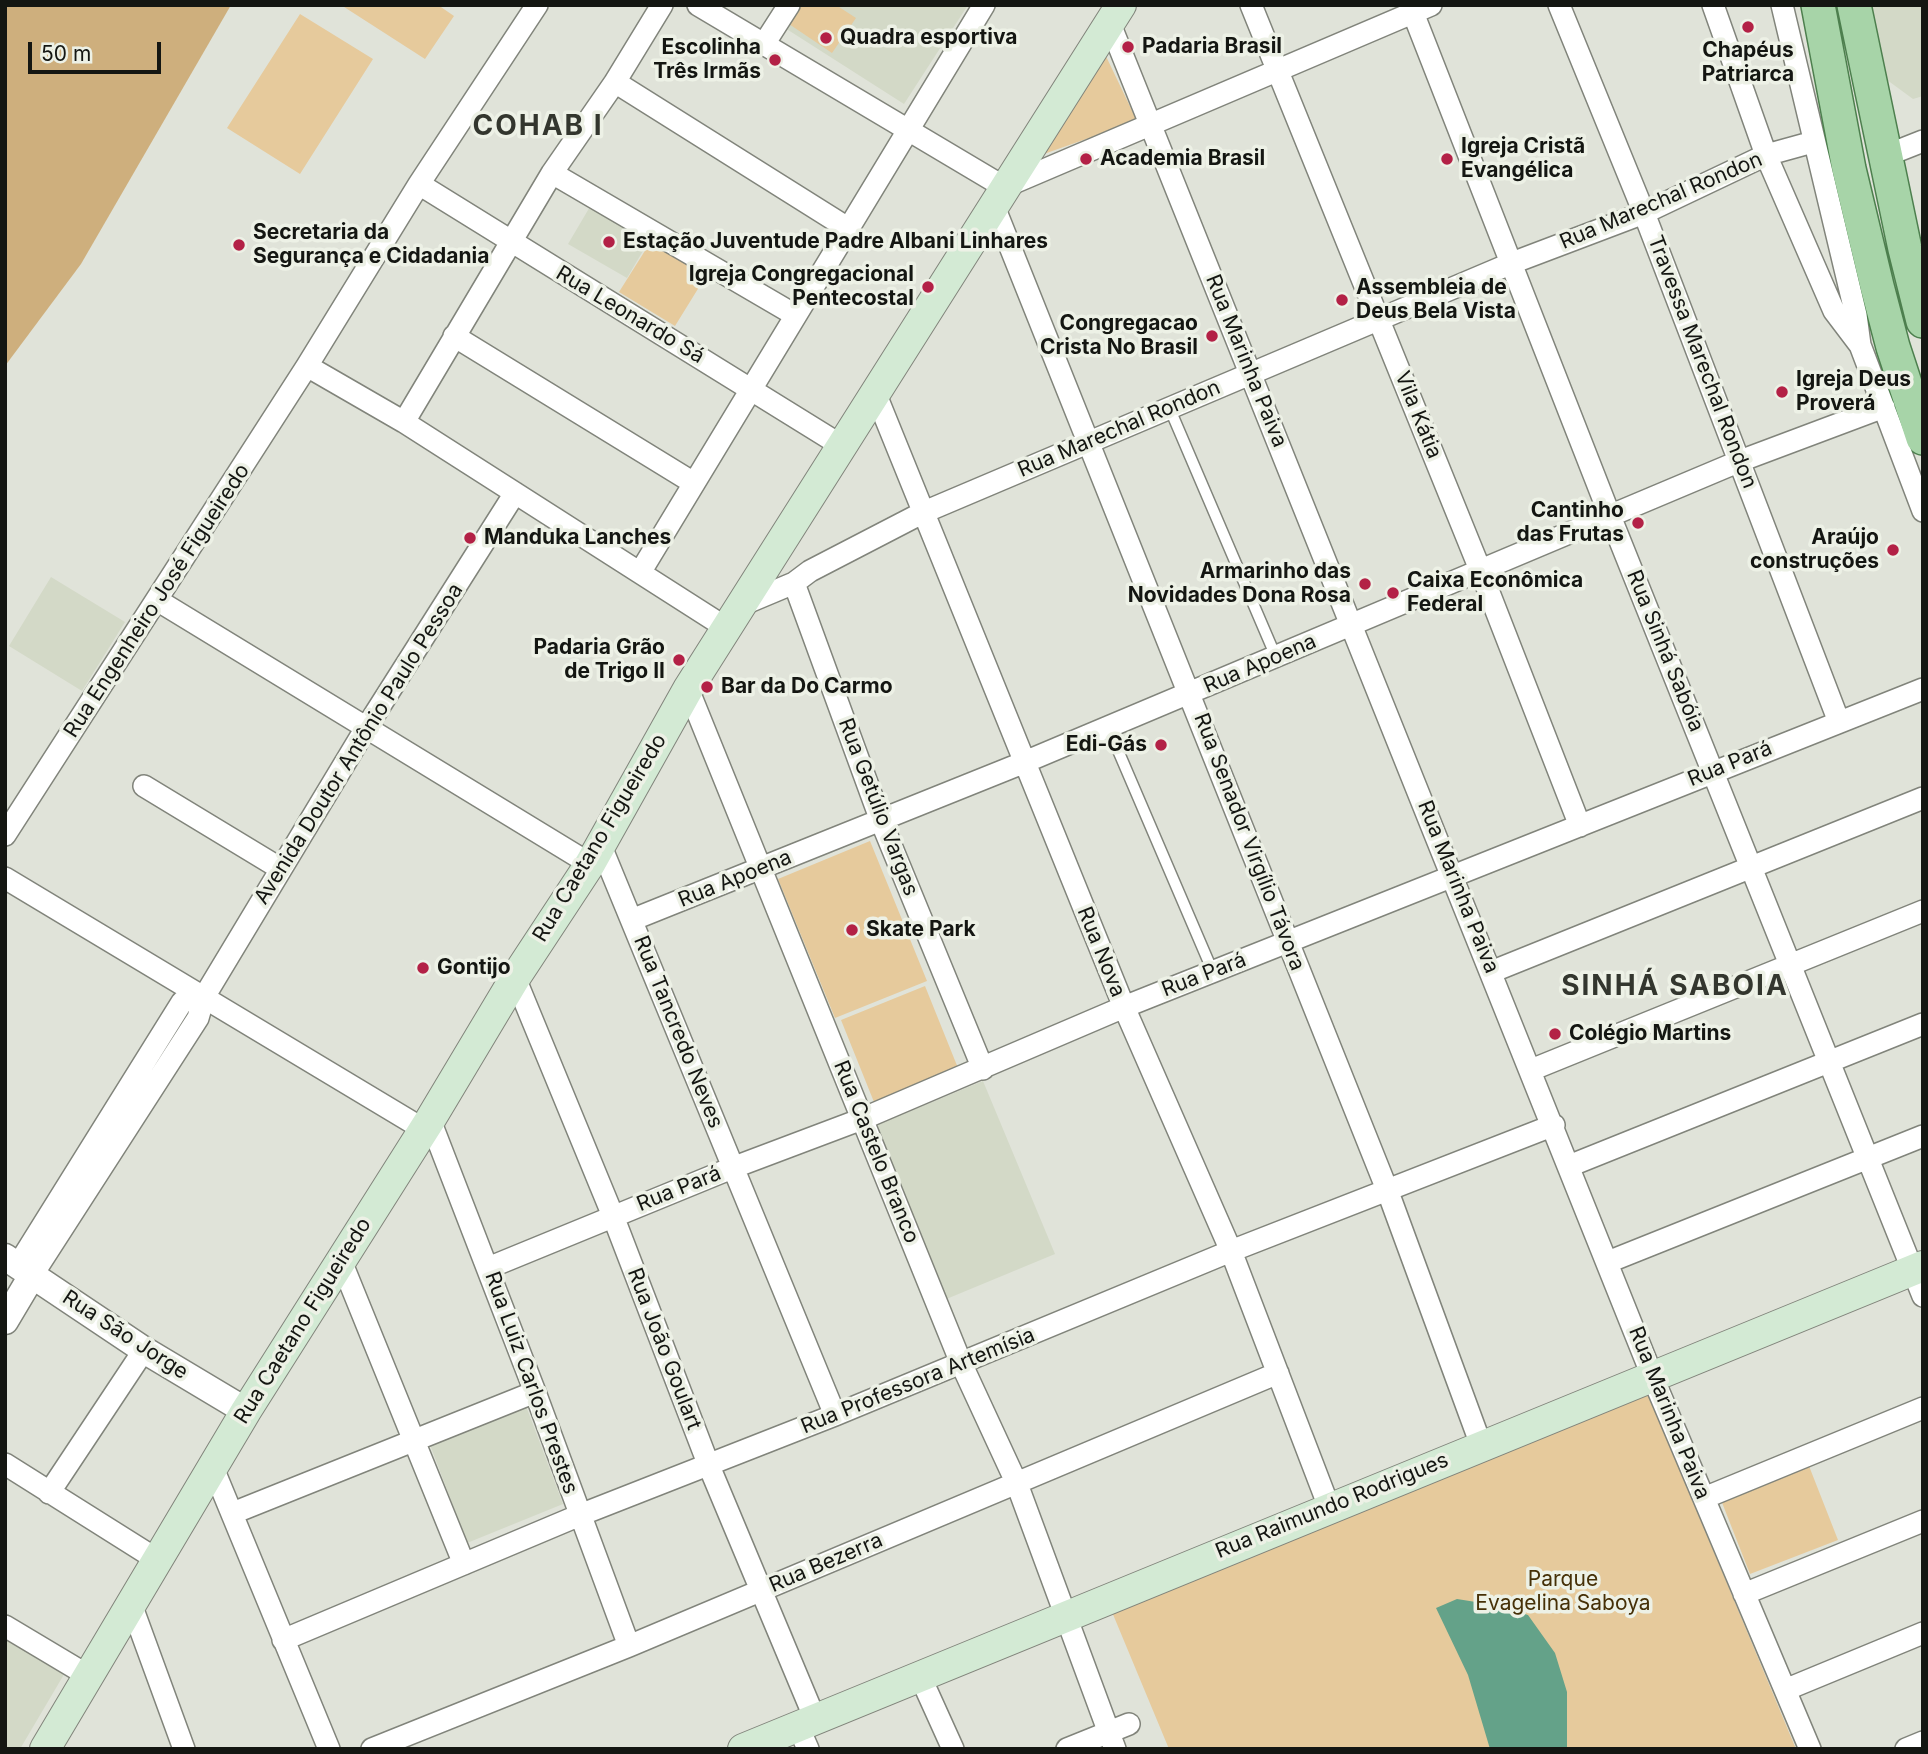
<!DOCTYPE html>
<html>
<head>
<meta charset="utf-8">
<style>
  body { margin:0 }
  #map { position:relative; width:1928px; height:1754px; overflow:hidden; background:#e0e3d9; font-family:Inter,sans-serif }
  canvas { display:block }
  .frame { position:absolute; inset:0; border:7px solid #141612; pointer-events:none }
  .scale { position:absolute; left:28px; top:42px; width:133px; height:32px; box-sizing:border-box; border:4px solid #141612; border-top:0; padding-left:9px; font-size:21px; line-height:24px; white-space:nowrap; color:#141612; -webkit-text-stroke:5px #edf1e6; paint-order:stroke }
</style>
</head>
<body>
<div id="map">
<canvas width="1928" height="1754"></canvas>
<div class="frame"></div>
<div class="scale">50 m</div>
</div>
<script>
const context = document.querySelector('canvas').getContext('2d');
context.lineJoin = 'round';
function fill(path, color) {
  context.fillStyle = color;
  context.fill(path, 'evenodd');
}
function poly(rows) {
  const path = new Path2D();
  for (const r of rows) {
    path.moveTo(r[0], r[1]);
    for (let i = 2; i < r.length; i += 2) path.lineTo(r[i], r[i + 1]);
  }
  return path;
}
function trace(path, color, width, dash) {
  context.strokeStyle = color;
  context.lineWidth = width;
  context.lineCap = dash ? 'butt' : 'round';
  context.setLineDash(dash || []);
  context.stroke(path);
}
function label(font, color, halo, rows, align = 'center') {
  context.font = font + ' Inter,sans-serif';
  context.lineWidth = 7;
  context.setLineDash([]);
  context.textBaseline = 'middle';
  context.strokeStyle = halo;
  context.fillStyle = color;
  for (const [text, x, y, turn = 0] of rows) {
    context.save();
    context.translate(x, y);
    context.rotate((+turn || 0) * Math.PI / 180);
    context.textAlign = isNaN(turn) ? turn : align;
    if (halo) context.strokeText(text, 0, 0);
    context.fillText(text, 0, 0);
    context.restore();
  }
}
const built = poly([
  [800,5,968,5,904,104,785,28],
  [1865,5,1923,5,1923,96,1913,99,1883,77],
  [591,205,650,239,627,278,568,244],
  [51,577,125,622,82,691,9,646],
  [983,1081,1055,1254,944,1300,872,1127],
  [526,1406,563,1504,467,1543,429,1442],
  [5,1635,66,1671,20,1749,5,1749]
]);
const green = poly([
  [341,5,438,5,454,16,425,59],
  [802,5,836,5,856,18,832,53,789,24],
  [300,14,373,59,300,174,227,128],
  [1103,50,1137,121,1041,155],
  [653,238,709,271,675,326,619,292],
  [870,841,927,981,835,1018,778,879],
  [925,986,960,1073,876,1107,841,1020],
  [1646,1389,1796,1749,1169,1749,1112,1612],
  [1809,1466,1838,1540,1750,1574,1721,1500]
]);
const forest = poly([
  [5,5,231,5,81,264,5,366]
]);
const water = poly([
  [1457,1599,1501,1606,1528,1615,1555,1653,1567,1692,1567,1749,1490,1749,1468,1675,1436,1608]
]);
const service = poly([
  [1169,407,1276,657],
  [1108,727,1213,972]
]);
const minor = poly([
  [698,5,1004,187,1431,5],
  [1251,5,1481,572,1580,826],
  [1410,5,1610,516,1923,1296],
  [1559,5,1644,213,1839,722],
  [1713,5,1766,155,1834,311,1859,344],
  [1782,5,1856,315,1860,345,1923,511],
  [1110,24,1653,1378,1810,1749],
  [764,44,789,5],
  [615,82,849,229],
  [1885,156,1923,141],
  [552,173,795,315],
  [419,184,842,446],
  [993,204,1388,1192,1481,1445],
  [454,336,692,482],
  [307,366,404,422,728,629],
  [876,395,1124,1007,1231,1251,1329,1507],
  [404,422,552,173,615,82,662,5],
  [641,571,984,5],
  [794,583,881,821,983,1069],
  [157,600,590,864],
  [744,604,794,583,810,571,922,513,1512,263,1644,213,1766,155,1813,142],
  [688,689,961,1363,1017,1484,1115,1749],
  [144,786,281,869],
  [5,835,307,366,419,184,537,5],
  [600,844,835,1415],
  [5,878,423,1129],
  [634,919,1025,762,1740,461,1884,407],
  [1491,972,1923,798],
  [515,978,613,1216,709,1466,815,1719],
  [1531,1070,1923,911],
  [430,1120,535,1392,629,1646],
  [1569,1166,1923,1024],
  [341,1261,464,1564],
  [1608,1262,1923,1136],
  [18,1265,182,1002,204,997],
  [488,1268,732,1168,862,1119,1124,1007,1923,689],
  [33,1274,198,1018,204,997,366,728,515,493],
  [5,1464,156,1559],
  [213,1468,329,1749],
  [49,1493,144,1350],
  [1704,1498,1923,1408],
  [233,1513,535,1392],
  [1744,1594,1923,1521],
  [131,1604,184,1749],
  [5,1626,87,1675],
  [283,1640,580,1515,835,1415,1231,1251,1554,1125],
  [920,1676,953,1749],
  [1785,1690,1923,1633],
  [798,1726,808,1749],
  [372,1749,629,1646,1278,1373],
  [1067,1749,1129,1724],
  [1906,1749,1923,1742]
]);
const tertiary = poly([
  [5,1257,144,1350,246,1411],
  [5,1321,33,1274]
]);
const secondary = poly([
  [45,1749,246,1411,430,1120,515,978,590,864,688,689,1121,5],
  [743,1749,1923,1266]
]);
const primary = poly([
  [1818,5,1849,169,1877,286,1893,347,1923,438],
  [1854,5,1905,249,1923,321]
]);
const markers = [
  [1748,27,7,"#b32146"],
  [826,38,7,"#b32146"],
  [1128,47,7,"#b32146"],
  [775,60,7,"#b32146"],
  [1086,159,7,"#b32146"],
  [1447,159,7,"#b32146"],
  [609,242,7,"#b32146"],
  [239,245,7,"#b32146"],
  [928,287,7,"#b32146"],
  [1342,300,7,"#b32146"],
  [1212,336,7,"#b32146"],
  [1782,392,7,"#b32146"],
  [1638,523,7,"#b32146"],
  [470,538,7,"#b32146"],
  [1893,550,7,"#b32146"],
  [1365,584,7,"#b32146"],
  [1393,593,7,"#b32146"],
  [679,660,7,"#b32146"],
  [707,687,7,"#b32146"],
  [1161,745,7,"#b32146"],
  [852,930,7,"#b32146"],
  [423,968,7,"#b32146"],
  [1555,1034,7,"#b32146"]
];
const poiNames = [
  ["Quadra esportiva",840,38],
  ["Padaria Brasil",1142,47],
  ["Escolinha",761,48,"right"],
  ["Três Irmãs",761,72,"right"],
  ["Chapéus",1748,51,"center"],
  ["Patriarca",1748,75,"center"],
  ["Igreja Cristã",1461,147],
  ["Evangélica",1461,171],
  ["Academia Brasil",1100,159],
  ["Secretaria da",253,233],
  ["Segurança e Cidadania",253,257],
  ["Estação Juventude Padre Albani Linhares",623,242],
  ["Igreja Congregacional",914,275,"right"],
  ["Pentecostal",914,299,"right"],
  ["Assembleia de",1356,288],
  ["Deus Bela Vista",1356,312],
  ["Congregacao",1198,324,"right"],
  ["Crista No Brasil",1198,348,"right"],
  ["Igreja Deus",1796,380],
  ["Proverá",1796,404],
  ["Cantinho",1624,511,"right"],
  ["das Frutas",1624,535,"right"],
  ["Manduka Lanches",484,538],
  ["Araújo",1879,538,"right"],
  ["construções",1879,562,"right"],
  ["Armarinho das",1351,572,"right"],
  ["Novidades Dona Rosa",1351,596,"right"],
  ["Caixa Econômica",1407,581],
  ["Federal",1407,605],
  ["Padaria Grão",665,648,"right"],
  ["de Trigo II",665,672,"right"],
  ["Bar da Do Carmo",721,687],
  ["Edi-Gás",1147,745,"right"],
  ["Skate Park",866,930],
  ["Gontijo",437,968],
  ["Colégio Martins",1569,1034]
];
const streetNames = [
  ["Rua Marechal Rondon",1661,201,-23],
  ["Rua Leonardo Sá",630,315,31],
  ["Rua Marinha Paiva",1246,361,68],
  ["Travessa Marechal Rondon",1702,362,69],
  ["Vila Kátia",1418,415,68],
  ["Rua Marechal Rondon",1119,429,-23],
  ["Rua Engenheiro José Figueiredo",157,601,-57],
  ["Rua Sinhá Sabóia",1665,651,68],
  ["Rua Apoena",1260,664,-23],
  ["Avenida Doutor Antônio Paulo Pessoa",359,744,-58],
  ["Rua Pará",1730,764,-22],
  ["Rua Getúlio Vargas",878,807,69],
  ["Rua Caetano Figueiredo",600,838,-59],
  ["Rua Senador Virgílio Távora",1249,842,69],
  ["Rua Apoena",735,879,-22],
  ["Rua Marinha Paiva",1458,887,68],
  ["Rua Nova",1101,952,68],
  ["Rua Pará",1204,975,-21],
  ["Rua Tancredo Neves",678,1032,68],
  ["Rua Castelo Branco",876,1152,68],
  ["Rua Pará",679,1189,-22],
  ["Rua Caetano Figueiredo",303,1321,-58],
  ["Rua São Jorge",125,1335,33],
  ["Rua João Goulart",664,1349,69],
  ["Rua Professora Artemísia",918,1381,-22],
  ["Rua Luiz Carlos Prestes",531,1383,70],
  ["Rua Marinha Paiva",1669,1413,68],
  ["Rua Raimundo Rodrigues",1332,1506,-22],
  ["Rua Bezerra",826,1563,-23]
];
const parkNames = [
  ["Parque",1563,1580],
  ["Evagelina Saboya",1563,1604]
];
const districtNames = [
  ["COHAB I",538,127],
  ["SINHÁ SABOIA",1675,987]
];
fill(built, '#d3d9c7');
fill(green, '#e6ca9c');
fill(forest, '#ceaf7d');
fill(water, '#64a289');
trace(service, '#81847b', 13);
trace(minor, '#81847b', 24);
trace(tertiary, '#81847b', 29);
trace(secondary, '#81847b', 32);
trace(primary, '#4d7f4e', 36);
trace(service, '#fff', 10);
trace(minor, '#fff', 21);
trace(tertiary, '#fff', 26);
trace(secondary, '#d3ead4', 30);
trace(primary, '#a7d4a8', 33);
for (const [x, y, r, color] of markers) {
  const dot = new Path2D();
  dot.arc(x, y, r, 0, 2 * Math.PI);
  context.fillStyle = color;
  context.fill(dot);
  trace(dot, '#edf1e6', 2.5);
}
label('bold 21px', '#141612', '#edf1e6', poiNames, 'left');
label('21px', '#141612', '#edf1e6', streetNames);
label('21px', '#463007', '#edf1e6', parkNames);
context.letterSpacing = '2px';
label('bold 28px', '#33362e', '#edf1e6', districtNames);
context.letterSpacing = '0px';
</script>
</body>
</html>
